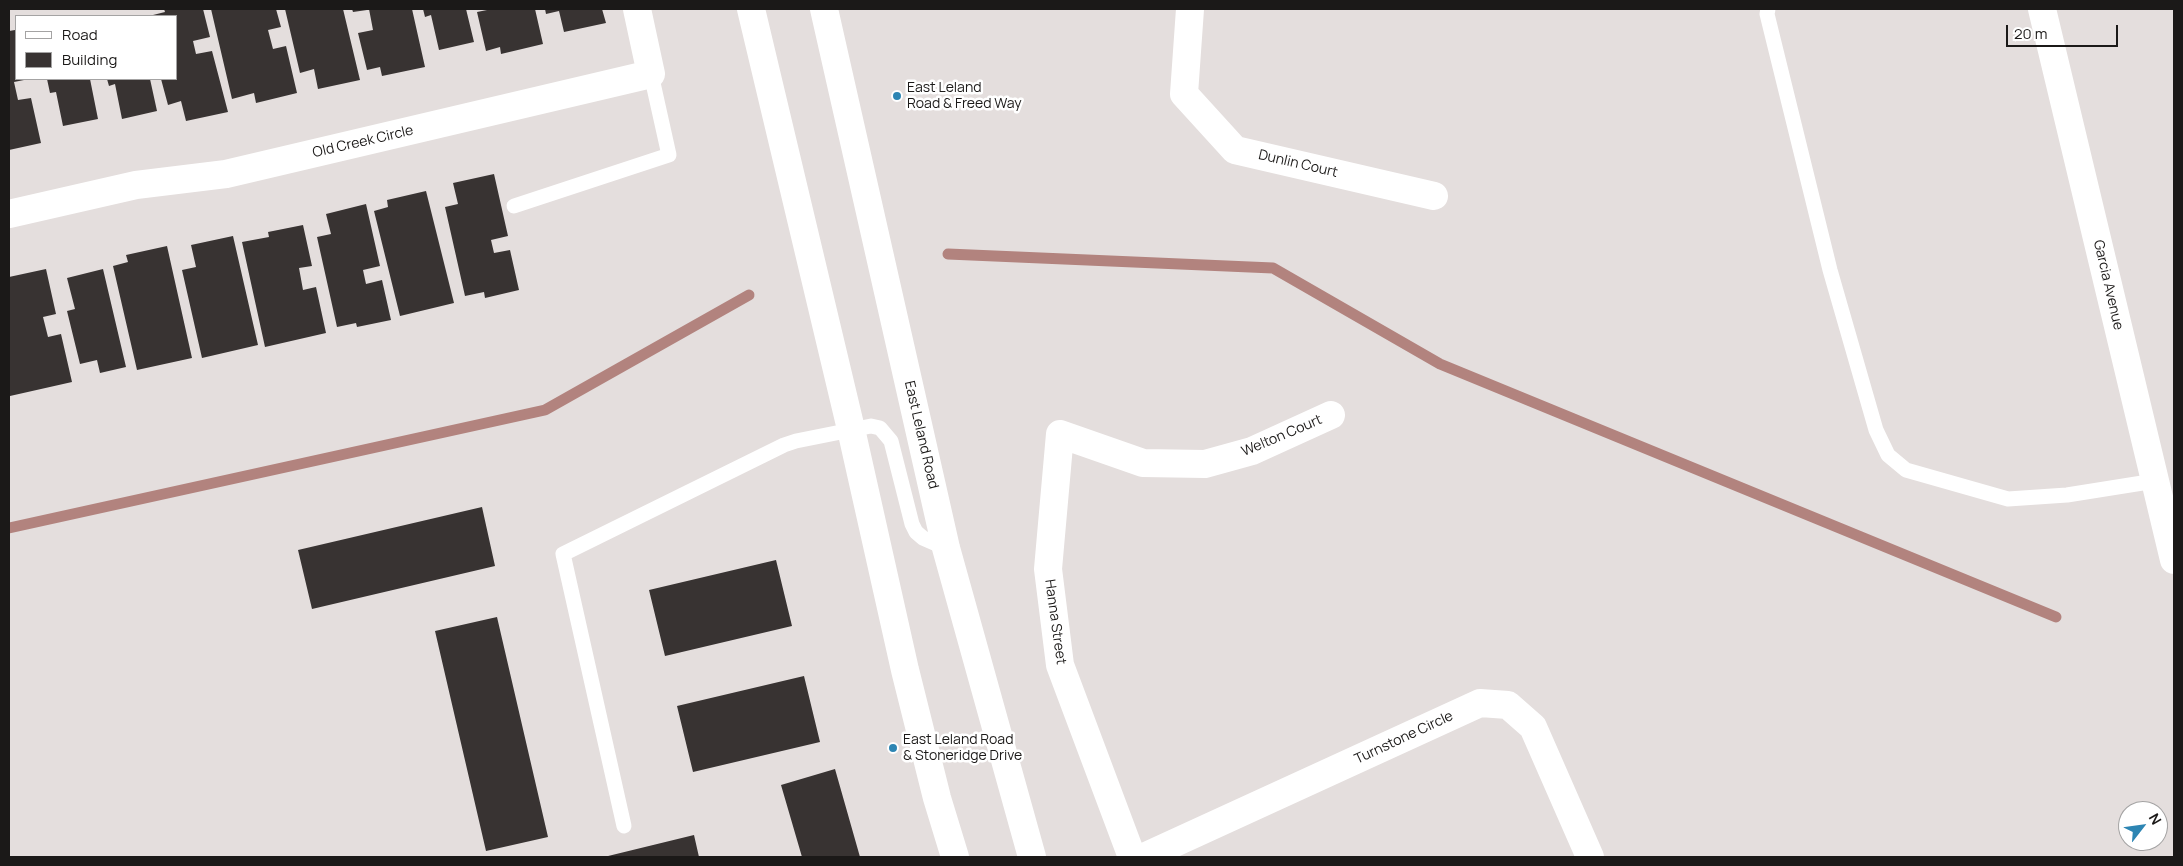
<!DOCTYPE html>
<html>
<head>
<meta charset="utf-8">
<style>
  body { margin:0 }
  #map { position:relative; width:2183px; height:866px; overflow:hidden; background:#e4dedd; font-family:Manrope,sans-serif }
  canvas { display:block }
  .frame { position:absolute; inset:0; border:10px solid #1b1918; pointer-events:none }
  .legend { position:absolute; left:15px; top:15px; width:162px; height:65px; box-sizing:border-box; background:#fff; border:1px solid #a4a3a3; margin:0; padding:6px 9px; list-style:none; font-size:15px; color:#1b1918 }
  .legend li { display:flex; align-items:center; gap:10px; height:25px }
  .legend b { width:25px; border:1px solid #a4a3a3 }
  .north { position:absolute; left:2118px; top:801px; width:50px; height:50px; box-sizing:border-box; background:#fff; border:1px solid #a4a3a3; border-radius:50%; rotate:60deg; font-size:14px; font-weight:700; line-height:20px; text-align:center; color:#1b1918 }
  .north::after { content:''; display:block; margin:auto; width:18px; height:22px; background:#2d85b3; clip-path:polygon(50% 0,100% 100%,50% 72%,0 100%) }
  .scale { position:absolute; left:2006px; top:25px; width:112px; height:22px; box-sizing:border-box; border:2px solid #1b1918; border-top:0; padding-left:6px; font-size:15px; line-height:18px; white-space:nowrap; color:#1b1918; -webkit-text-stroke:4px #fff; paint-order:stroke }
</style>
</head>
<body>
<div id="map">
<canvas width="2183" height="866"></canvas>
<div class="frame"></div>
<ul class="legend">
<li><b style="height:6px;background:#fff"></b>Road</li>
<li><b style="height:14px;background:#383332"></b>Building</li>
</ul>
<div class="north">N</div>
<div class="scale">20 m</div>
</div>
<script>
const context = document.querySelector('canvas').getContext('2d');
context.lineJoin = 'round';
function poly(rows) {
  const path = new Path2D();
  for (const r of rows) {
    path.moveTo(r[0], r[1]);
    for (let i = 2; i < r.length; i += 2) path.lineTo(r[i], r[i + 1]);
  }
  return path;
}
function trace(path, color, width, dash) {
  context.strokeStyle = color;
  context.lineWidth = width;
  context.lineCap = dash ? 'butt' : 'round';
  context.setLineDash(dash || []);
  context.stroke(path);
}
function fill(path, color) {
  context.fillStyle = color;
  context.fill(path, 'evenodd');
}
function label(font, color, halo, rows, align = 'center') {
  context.font = font + ' Manrope,sans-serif';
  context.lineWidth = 5;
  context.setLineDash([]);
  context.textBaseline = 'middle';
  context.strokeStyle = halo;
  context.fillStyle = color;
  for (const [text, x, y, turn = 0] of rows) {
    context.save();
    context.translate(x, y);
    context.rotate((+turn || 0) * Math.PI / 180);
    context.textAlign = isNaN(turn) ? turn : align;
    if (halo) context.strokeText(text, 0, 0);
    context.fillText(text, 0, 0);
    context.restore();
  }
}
const stream = poly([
  [948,254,1273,268,1440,364,2056,617],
  [9,528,545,410,749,295]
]);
const building = poly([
  [164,9,203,9,210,37,193,41,196,54,212,51,228,112,186,121,181,101,168,105,161,79,176,79,176,16,149,16,165,12],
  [211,9,276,9,281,27,268,30,273,49,286,46,297,93,256,103,254,93,232,99],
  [285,9,343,9,360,80,318,89,314,69,300,73],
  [352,9,367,9,367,10,353,12],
  [369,9,412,9,425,67,382,76,380,67,367,70,358,33,373,30],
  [423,9,466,9,474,42,439,50,431,15,425,17],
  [492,9,535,9,543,44,501,54,500,47,486,51,477,12],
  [545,9,602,9,606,23,564,32,559,11,546,14],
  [15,30,16,79,24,80,14,82,18,100,31,98,41,143,9,150,9,31],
  [47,79,90,79,98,119,63,126,56,92,50,93],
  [107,79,150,79,157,111,122,119,115,84,109,86],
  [494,174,508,236,491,240,494,253,510,250,519,290,485,298,484,292,465,296,445,207,458,204,453,183],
  [426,191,454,303,400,316,374,211,388,207,387,200],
  [366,204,380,266,363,270,366,284,382,280,391,320,357,327,356,323,337,327,317,237,331,234,326,214],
  [303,225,312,266,299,268,303,290,316,287,326,333,265,347,242,242,269,237,268,232],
  [233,236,258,345,202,358,182,270,196,267,191,245],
  [167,246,192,358,137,370,113,266,128,262,126,255],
  [46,269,56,314,43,317,48,337,61,334,72,382,10,396,9,277],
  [103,269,126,367,100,373,97,360,80,364,67,311,75,309,67,278],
  [482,507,495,566,312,609,298,550],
  [776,560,792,626,665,656,649,590],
  [497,617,548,837,486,851,435,631],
  [804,676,820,742,693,772,677,706],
  [835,769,860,857,802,857,781,785],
  [694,835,699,857,604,857]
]);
const service = poly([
  [1768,9,1767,14,1830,270,1876,430,1888,455,1906,470,2008,499,2067,495,2155,481],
  [514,206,669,155,651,74],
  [624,826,563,554,784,445,796,441,871,426,880,428,891,441,912,524,916,532,923,538,946,548]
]);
const minor = poly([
  [1190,9,1184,94,1235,150,1434,196],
  [2042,9,2174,560],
  [9,214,136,185,226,174,651,74,637,9],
  [1132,857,1060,665,1048,569,1060,434,1143,463,1205,464,1252,451,1331,415],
  [1144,857,1480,703,1508,705,1533,727,1590,857]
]);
const secondary = poly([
  [751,9,851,429,905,670,937,798,955,857],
  [824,9,946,548,1032,857]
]);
const markers = [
  [897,96,5,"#2d85b3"],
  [893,748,5,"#2d85b3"]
];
const poiNames = [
  ["East Leland",907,88],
  ["Road & Freed Way",907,104],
  ["East Leland Road",903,740],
  ["& Stoneridge Drive",903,756]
];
const streetNames = [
  ["Old Creek Circle",363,142,-13],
  ["Dunlin Court",1298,164,13],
  ["Garcia Avenue",2108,285,77],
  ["East Leland Road",921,435,77],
  ["Welton Court",1282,436,-23],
  ["Hanna Street",1055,622,82],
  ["Turnstone Circle",1404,738,-25]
];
trace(stream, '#b2837e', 11);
fill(building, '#383332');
trace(service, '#fff', 15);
trace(minor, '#fff', 28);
trace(secondary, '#fff', 28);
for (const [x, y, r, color] of markers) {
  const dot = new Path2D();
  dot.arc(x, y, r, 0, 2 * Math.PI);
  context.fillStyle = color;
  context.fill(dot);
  trace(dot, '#fff', 2);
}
label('14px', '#1b1918', '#fff', poiNames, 'left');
label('14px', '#1b1918', '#fff', streetNames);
</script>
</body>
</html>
